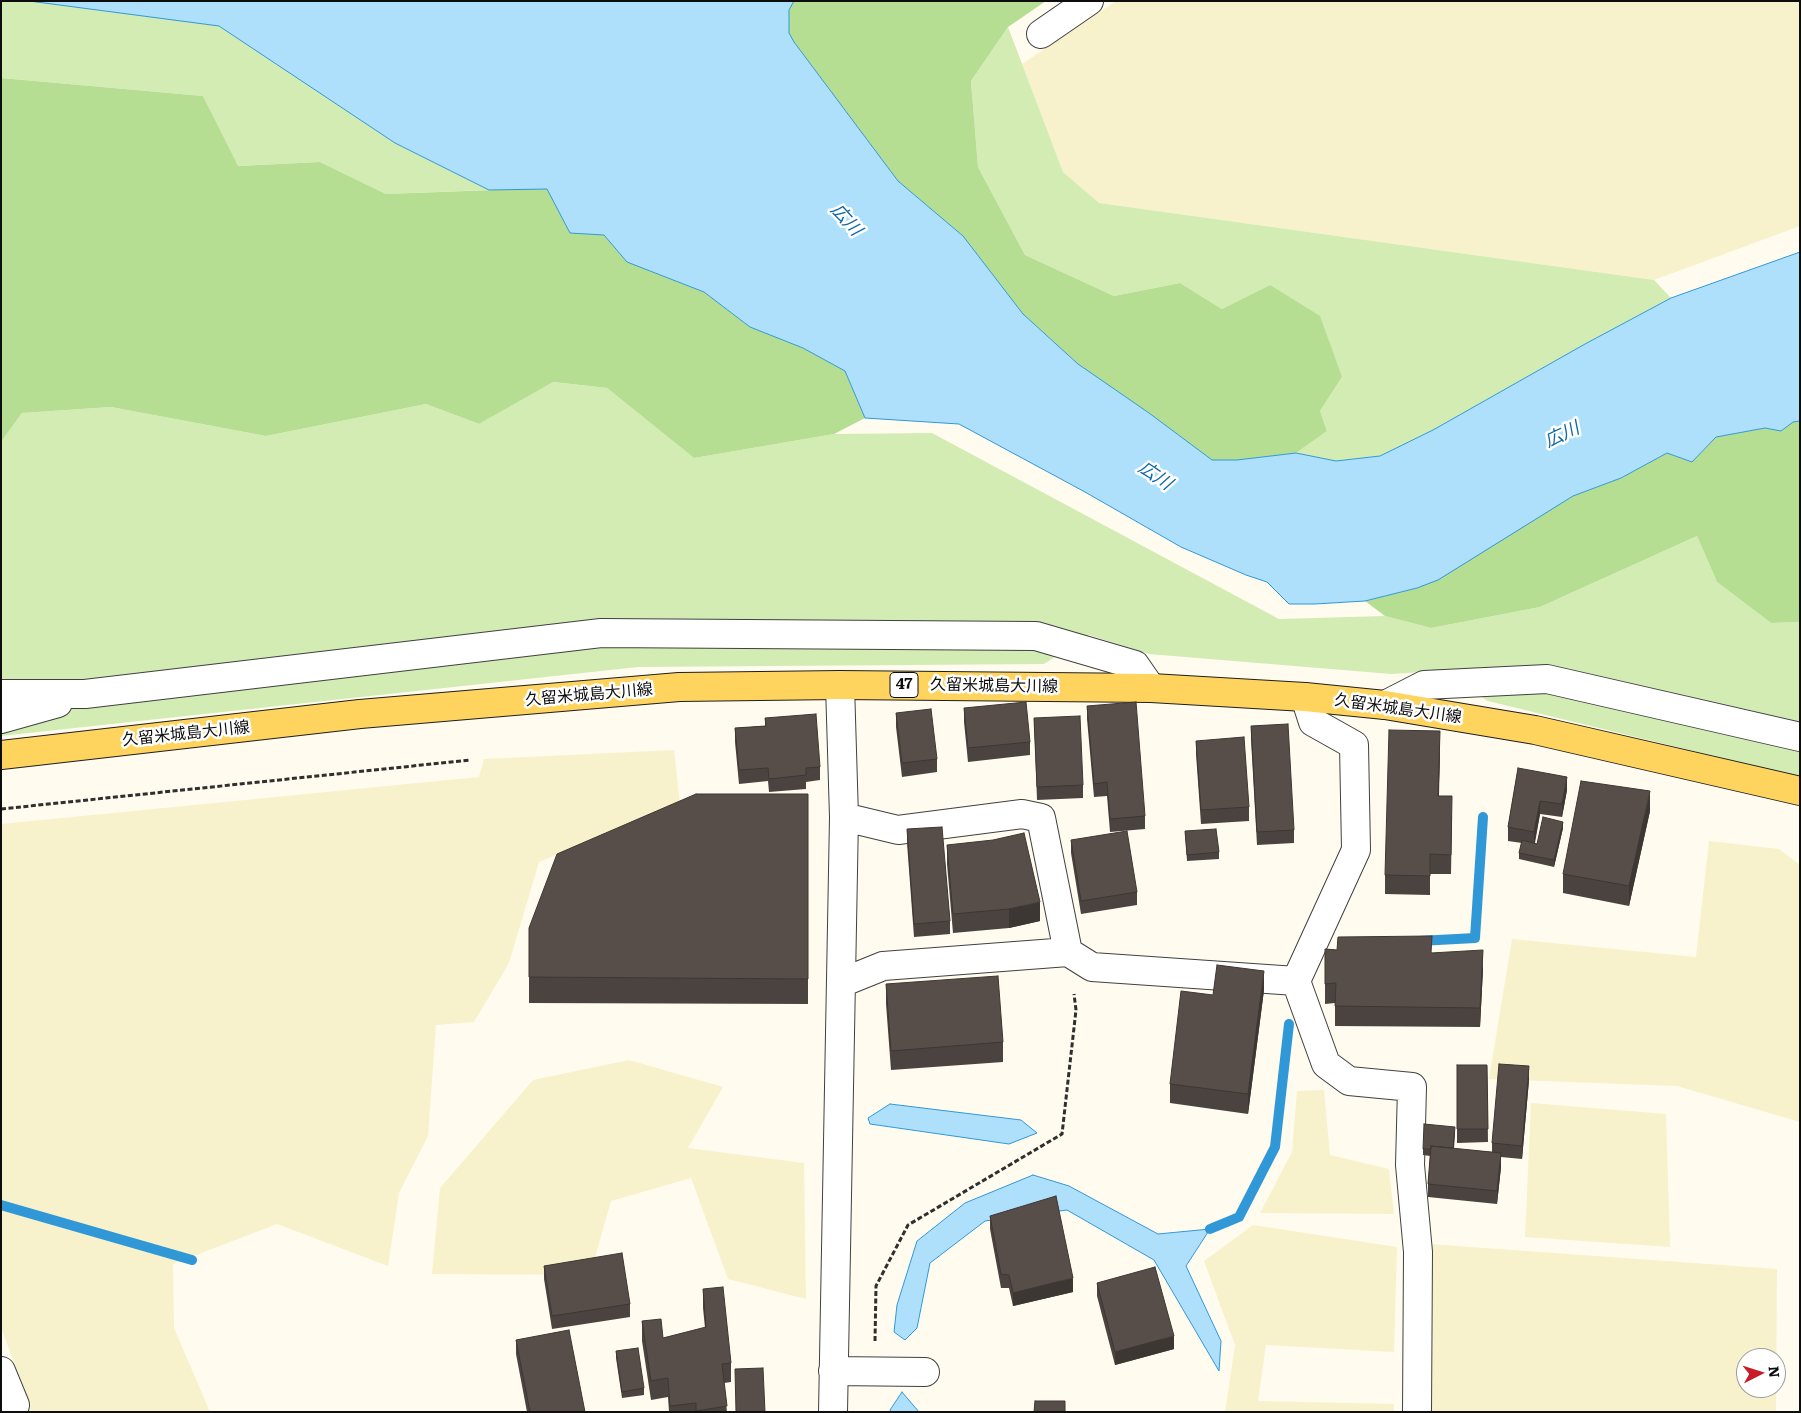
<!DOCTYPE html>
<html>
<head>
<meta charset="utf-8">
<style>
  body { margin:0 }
  #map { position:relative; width:1801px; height:1413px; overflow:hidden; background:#fffbee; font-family:Literata,serif }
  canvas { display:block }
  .frame { position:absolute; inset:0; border:2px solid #0d0d0d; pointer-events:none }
  .north { position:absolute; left:1736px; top:1348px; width:50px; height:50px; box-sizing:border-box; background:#fff; border:1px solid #9e9e9e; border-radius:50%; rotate:85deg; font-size:14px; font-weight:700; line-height:20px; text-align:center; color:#0d0d0d }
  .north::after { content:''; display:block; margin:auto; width:18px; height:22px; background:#c81b28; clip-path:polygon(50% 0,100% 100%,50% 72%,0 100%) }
</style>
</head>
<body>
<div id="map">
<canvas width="1801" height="1413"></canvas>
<div class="frame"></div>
<div class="north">N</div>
</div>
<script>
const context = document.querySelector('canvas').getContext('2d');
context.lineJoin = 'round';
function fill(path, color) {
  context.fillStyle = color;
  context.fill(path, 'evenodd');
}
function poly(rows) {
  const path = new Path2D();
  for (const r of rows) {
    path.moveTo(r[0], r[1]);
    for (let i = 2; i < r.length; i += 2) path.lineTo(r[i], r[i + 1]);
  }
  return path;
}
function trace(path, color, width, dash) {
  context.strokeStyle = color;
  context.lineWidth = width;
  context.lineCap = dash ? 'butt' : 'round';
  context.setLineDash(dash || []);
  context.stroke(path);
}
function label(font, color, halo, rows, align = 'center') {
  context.font = font + ' Literata,"Noto Sans JP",serif';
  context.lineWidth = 5;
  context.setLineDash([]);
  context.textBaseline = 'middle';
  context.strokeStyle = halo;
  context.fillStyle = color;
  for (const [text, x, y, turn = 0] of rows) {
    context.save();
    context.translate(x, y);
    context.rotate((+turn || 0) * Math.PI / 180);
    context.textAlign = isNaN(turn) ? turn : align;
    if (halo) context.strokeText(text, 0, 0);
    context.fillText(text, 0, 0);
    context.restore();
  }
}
const farmland = poly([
  [1116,1,1800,1,1800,226,1654,280,1098,203,1063,172,1022,64],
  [674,750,680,804,539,862,509,963,474,1022,436,1025,428,1136,399,1193,388,1266,277,1224,173,1264,174,1328,210,1412,26,1412,29,1401,1,1328,1,824,479,777,484,759],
  [1709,841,1779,849,1800,865,1800,1122,1677,1086,1489,1079,1512,939,1696,957],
  [629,1060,723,1087,688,1148,804,1163,806,1299,728,1279,691,1178,611,1201,590,1275,432,1274,440,1188,533,1080],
  [1324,1090,1330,1155,1389,1169,1394,1214,1260,1213,1292,1152,1297,1091],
  [1531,1103,1666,1114,1670,1247,1525,1237],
  [1253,1225,1397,1247,1394,1352,1266,1345,1258,1401,1394,1404,1394,1412,1225,1412,1235,1345,1204,1261],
  [1429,1244,1777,1269,1776,1412,1430,1412],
  [1746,1358,1776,1358,1776,1388,1746,1388]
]);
const green = poly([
  [1,1,29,1,219,26,395,143,489,190,386,194,320,162,237,166,203,96,1,78],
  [1008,27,1063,172,1099,203,1654,280,1671,298,1585,344,1433,430,1380,456,1336,461,1296,453,1327,431,1320,411,1342,377,1270,285,1222,309,1180,283,1114,296,1025,255,978,167,971,81],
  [552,382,607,388,694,458,834,434,932,433,1279,619,1385,616,1431,628,1540,607,1697,536,1717,582,1771,623,1800,622,1800,777,1488,701,1438,671,1391,674,1149,654,1089,635,1044,664,638,667,1,736,1,442,22,413,111,407,266,436,426,404,479,424]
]);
const forest = poly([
  [794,1,1046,1,1008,27,971,81,978,167,1025,255,1114,296,1180,283,1222,309,1270,285,1320,316,1342,377,1320,411,1327,431,1296,453,1237,460,1212,460,1149,413,1078,364,1023,314,963,236,898,181,794,42,789,33,789,10],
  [1,78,203,96,238,166,320,162,386,194,547,188,570,233,604,235,627,262,704,292,750,327,803,348,845,371,865,418,834,434,694,458,607,388,553,382,479,424,426,404,266,436,111,407,22,413,1,442],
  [1800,421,1800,622,1771,623,1717,582,1697,536,1540,607,1431,628,1385,616,1365,601,1417,588,1573,496,1621,478,1667,453,1692,462,1716,437,1765,428,1781,431,1793,422]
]);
const water = poly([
  [29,1,794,1,789,10,789,33,794,42,898,181,963,236,1023,314,1078,364,1149,413,1212,460,1237,460,1296,453,1336,461,1380,456,1433,430,1585,344,1671,298,1800,252,1800,421,1793,422,1781,431,1765,428,1716,437,1692,462,1667,453,1621,478,1573,496,1438,580,1417,588,1365,601,1315,604,1289,604,1267,582,1246,575,1181,547,1085,492,959,424,865,418,845,371,803,348,750,327,704,292,627,262,604,235,570,233,547,189,489,190,395,143,219,26,29,1],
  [890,1104,1021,1120,1037,1133,1009,1144,870,1124,868,1118,890,1104],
  [1033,1175,1069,1186,1158,1234,1210,1229,1186,1266,1221,1341,1219,1371,1154,1260,1067,1210,985,1221,930,1263,917,1328,905,1340,894,1332,897,1305,917,1241,965,1203,1033,1175],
  [902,1392,919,1412,891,1412,890,1410,902,1392]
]);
const stream = poly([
  [1419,941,1475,938,1483,817],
  [1,1205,192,1260],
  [1210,1229,1239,1217,1275,1147,1289,1024]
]);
const path = poly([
  [1,809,470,760],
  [875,1341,876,1286,908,1225,1062,1134,1076,1010,1074,994]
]);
const minor = poly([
  [1041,34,1089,1],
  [1,694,85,694,601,633,1036,636,1135,665,1151,688],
  [1385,705,1424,685,1547,679,1800,737],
  [1,719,58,703],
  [844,817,898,830,1022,814,1041,818,1068,952,1092,967,1296,981,1326,1064,1349,1081,1412,1087,1410,1165,1418,1252,1417,1412],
  [1296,981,1356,850,1354,745,1313,722,1305,697],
  [841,983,883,966,1068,952],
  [1,1371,15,1405,13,1412],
  [833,1371,925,1372],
  [833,1412,844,817,840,685]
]);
const major = poly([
  [1,755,360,714,679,687,840,685,1151,688,1305,697,1385,705,1535,730,1800,791]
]);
const wall = poly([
  [1087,706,1145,816,1145,829,1110,832,1107,796,1094,797,1087,719],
  [964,708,1030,742,1030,755,968,762,964,722],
  [896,713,937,759,937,772,902,777,896,727],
  [765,718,820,767,820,780,806,782,806,789,769,792,768,781,739,784,735,742,735,728,765,726],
  [1034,718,1083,785,1083,798,1037,800],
  [1251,726,1294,830,1294,843,1257,845,1251,739],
  [1196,741,1249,807,1249,821,1201,824,1196,754],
  [1440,751,1439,796,1452,816,1451,874,1430,874,1430,895,1385,894,1385,875],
  [1518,768,1567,790,1562,817,1540,814,1535,843,1537,844,1563,828,1554,867,1519,859,1519,853,1522,843,1508,841,1508,827],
  [808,794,808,1004,529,1003,529,928],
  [1650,811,1629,906,1563,893,1563,874],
  [907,829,950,921,950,934,914,937,907,843],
  [1185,831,1219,852,1219,859,1187,861],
  [1071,840,1137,892,1137,905,1081,914,1071,853],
  [947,845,1040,921,1009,928,953,933,947,864],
  [1325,949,1337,950,1432,953,1483,969,1480,1027,1335,1026,1335,1003,1325,1004],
  [886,984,1003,1042,1003,1062,891,1070,886,1004],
  [1264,990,1248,1114,1170,1103,1170,1084,1213,995],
  [1457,1065,1487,1065,1488,1142,1457,1143],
  [1529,1080,1522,1159,1501,1157,1501,1167,1497,1204,1428,1197,1428,1184,1430,1156,1423,1155,1423,1149,1455,1133,1454,1149,1492,1152,1492,1143],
  [990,1216,1073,1292,1013,1306,1009,1288,1001,1288,990,1229],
  [544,1266,630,1304,630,1317,552,1329,544,1279],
  [1097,1283,1174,1349,1115,1365,1097,1296],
  [703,1289,731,1363,731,1382,724,1383,727,1412,669,1412,668,1397,651,1400,642,1341,642,1321,663,1338,705,1328,703,1308],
  [516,1340,585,1412,527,1412,516,1354],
  [616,1351,644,1388,644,1395,622,1398,616,1358]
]);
const shadedWall = poly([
  [1440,731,1440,751,1438,815,1438,796],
  [1567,777,1567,790,1562,817,1562,804],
  [1650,791,1650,811,1629,906,1629,886],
  [1540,801,1540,814,1534,845,1534,832],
  [1563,822,1563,828,1554,867,1554,860],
  [1040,902,1040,921,1009,928,1009,909],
  [1483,950,1483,969,1480,1027,1480,1008],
  [1264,971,1264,990,1248,1114,1248,1094],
  [1529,1066,1529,1080,1522,1159,1522,1146],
  [1501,1153,1501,1167,1497,1204,1497,1191],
  [1073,1278,1073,1292,1013,1306,1013,1293],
  [1174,1336,1174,1349,1115,1365,1115,1352]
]);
const building = poly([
  [1026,702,1030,742,968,748,964,708,1026,702],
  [1136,702,1145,816,1110,819,1107,782,1094,784,1087,706,1136,702],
  [931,709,937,759,902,763,896,713,931,709],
  [816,714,820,767,806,768,806,775,769,779,768,768,739,770,735,728,766,726,765,718,816,714],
  [1080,716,1083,785,1037,787,1034,718,1080,716],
  [1288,724,1294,830,1257,832,1251,726,1288,724],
  [1389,730,1440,731,1438,796,1452,796,1451,855,1430,854,1430,876,1385,875,1389,730],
  [1244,737,1249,807,1201,810,1196,741,1244,737],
  [1518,768,1567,777,1562,804,1540,801,1534,832,1508,827,1518,768],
  [1581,781,1650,791,1629,886,1563,874,1581,781],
  [696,794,808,794,808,979,529,977,529,928,557,854,696,794],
  [1543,817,1563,822,1554,860,1519,853,1522,840,1537,844,1543,817],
  [942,827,950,921,914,924,907,829,942,827],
  [1216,829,1219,852,1187,855,1185,831,1216,829],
  [1127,831,1137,892,1081,901,1071,840,1127,831],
  [1024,833,1040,902,1009,909,953,914,947,845,993,840,1024,833],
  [1432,936,1431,953,1483,950,1480,1008,1335,1006,1336,983,1325,984,1325,949,1337,950,1338,937,1432,936],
  [1217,965,1264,971,1248,1094,1170,1084,1181,991,1213,995,1217,965],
  [998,976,1003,1042,891,1051,886,984,998,976],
  [1499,1064,1529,1066,1522,1146,1492,1143,1499,1064],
  [1457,1065,1487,1065,1488,1129,1457,1129,1457,1065],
  [1424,1124,1455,1127,1453,1148,1431,1146,1431,1149,1423,1149,1424,1124],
  [1431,1146,1501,1153,1497,1191,1428,1184,1431,1146],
  [1056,1196,1073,1278,1013,1293,1009,1275,1001,1274,990,1216,1056,1196],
  [622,1253,630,1304,552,1316,544,1266,622,1253],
  [1155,1267,1174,1336,1115,1352,1097,1283,1155,1267],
  [723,1287,731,1363,722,1364,727,1406,696,1411,696,1403,670,1406,668,1378,651,1381,642,1321,661,1319,663,1338,706,1327,703,1289,723,1287],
  [569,1330,585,1412,530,1412,516,1340,569,1330],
  [638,1348,644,1388,622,1392,616,1351,638,1348],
  [763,1368,765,1412,736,1412,735,1369,763,1368],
  [1035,1401,1065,1401,1065,1412,1034,1412,1035,1401]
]);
const shields = [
  [904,685,28]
];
const shieldNames = [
  ["47",904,685]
];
const streetNames = [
  ["久留米城島大川線",994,686,1],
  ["久留米城島大川線",589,695,-5],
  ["久留米城島大川線",1398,709,8],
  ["久留米城島大川線",186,734,-6]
];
const waterNames = [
  ["広川",846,220,48],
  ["広川",1562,435,-25],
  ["広川",1155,476,34]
];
fill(farmland, '#f7f2cb');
fill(green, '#d3ecb4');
fill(forest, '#b6de92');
fill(water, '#aee0fb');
trace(water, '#3098d7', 1);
trace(stream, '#3098d7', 10);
trace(minor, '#404040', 30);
trace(major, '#1e1e1e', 30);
trace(path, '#2f2f2f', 3, [5, 2.5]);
trace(minor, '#fff', 28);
trace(major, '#ffd45e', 28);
fill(wall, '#4b433f');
fill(shadedWall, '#3d3733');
fill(building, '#574e49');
trace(building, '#3d3733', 1);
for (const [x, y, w] of shields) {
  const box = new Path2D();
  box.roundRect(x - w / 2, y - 12.5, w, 25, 4);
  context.fillStyle = '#fff';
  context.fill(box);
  trace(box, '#0d0d0d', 1);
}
label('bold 15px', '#0d0d0d', null, shieldNames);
label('16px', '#0d0d0d', '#fff', streetNames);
label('italic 18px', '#0d68a8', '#fff', waterNames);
</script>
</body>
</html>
